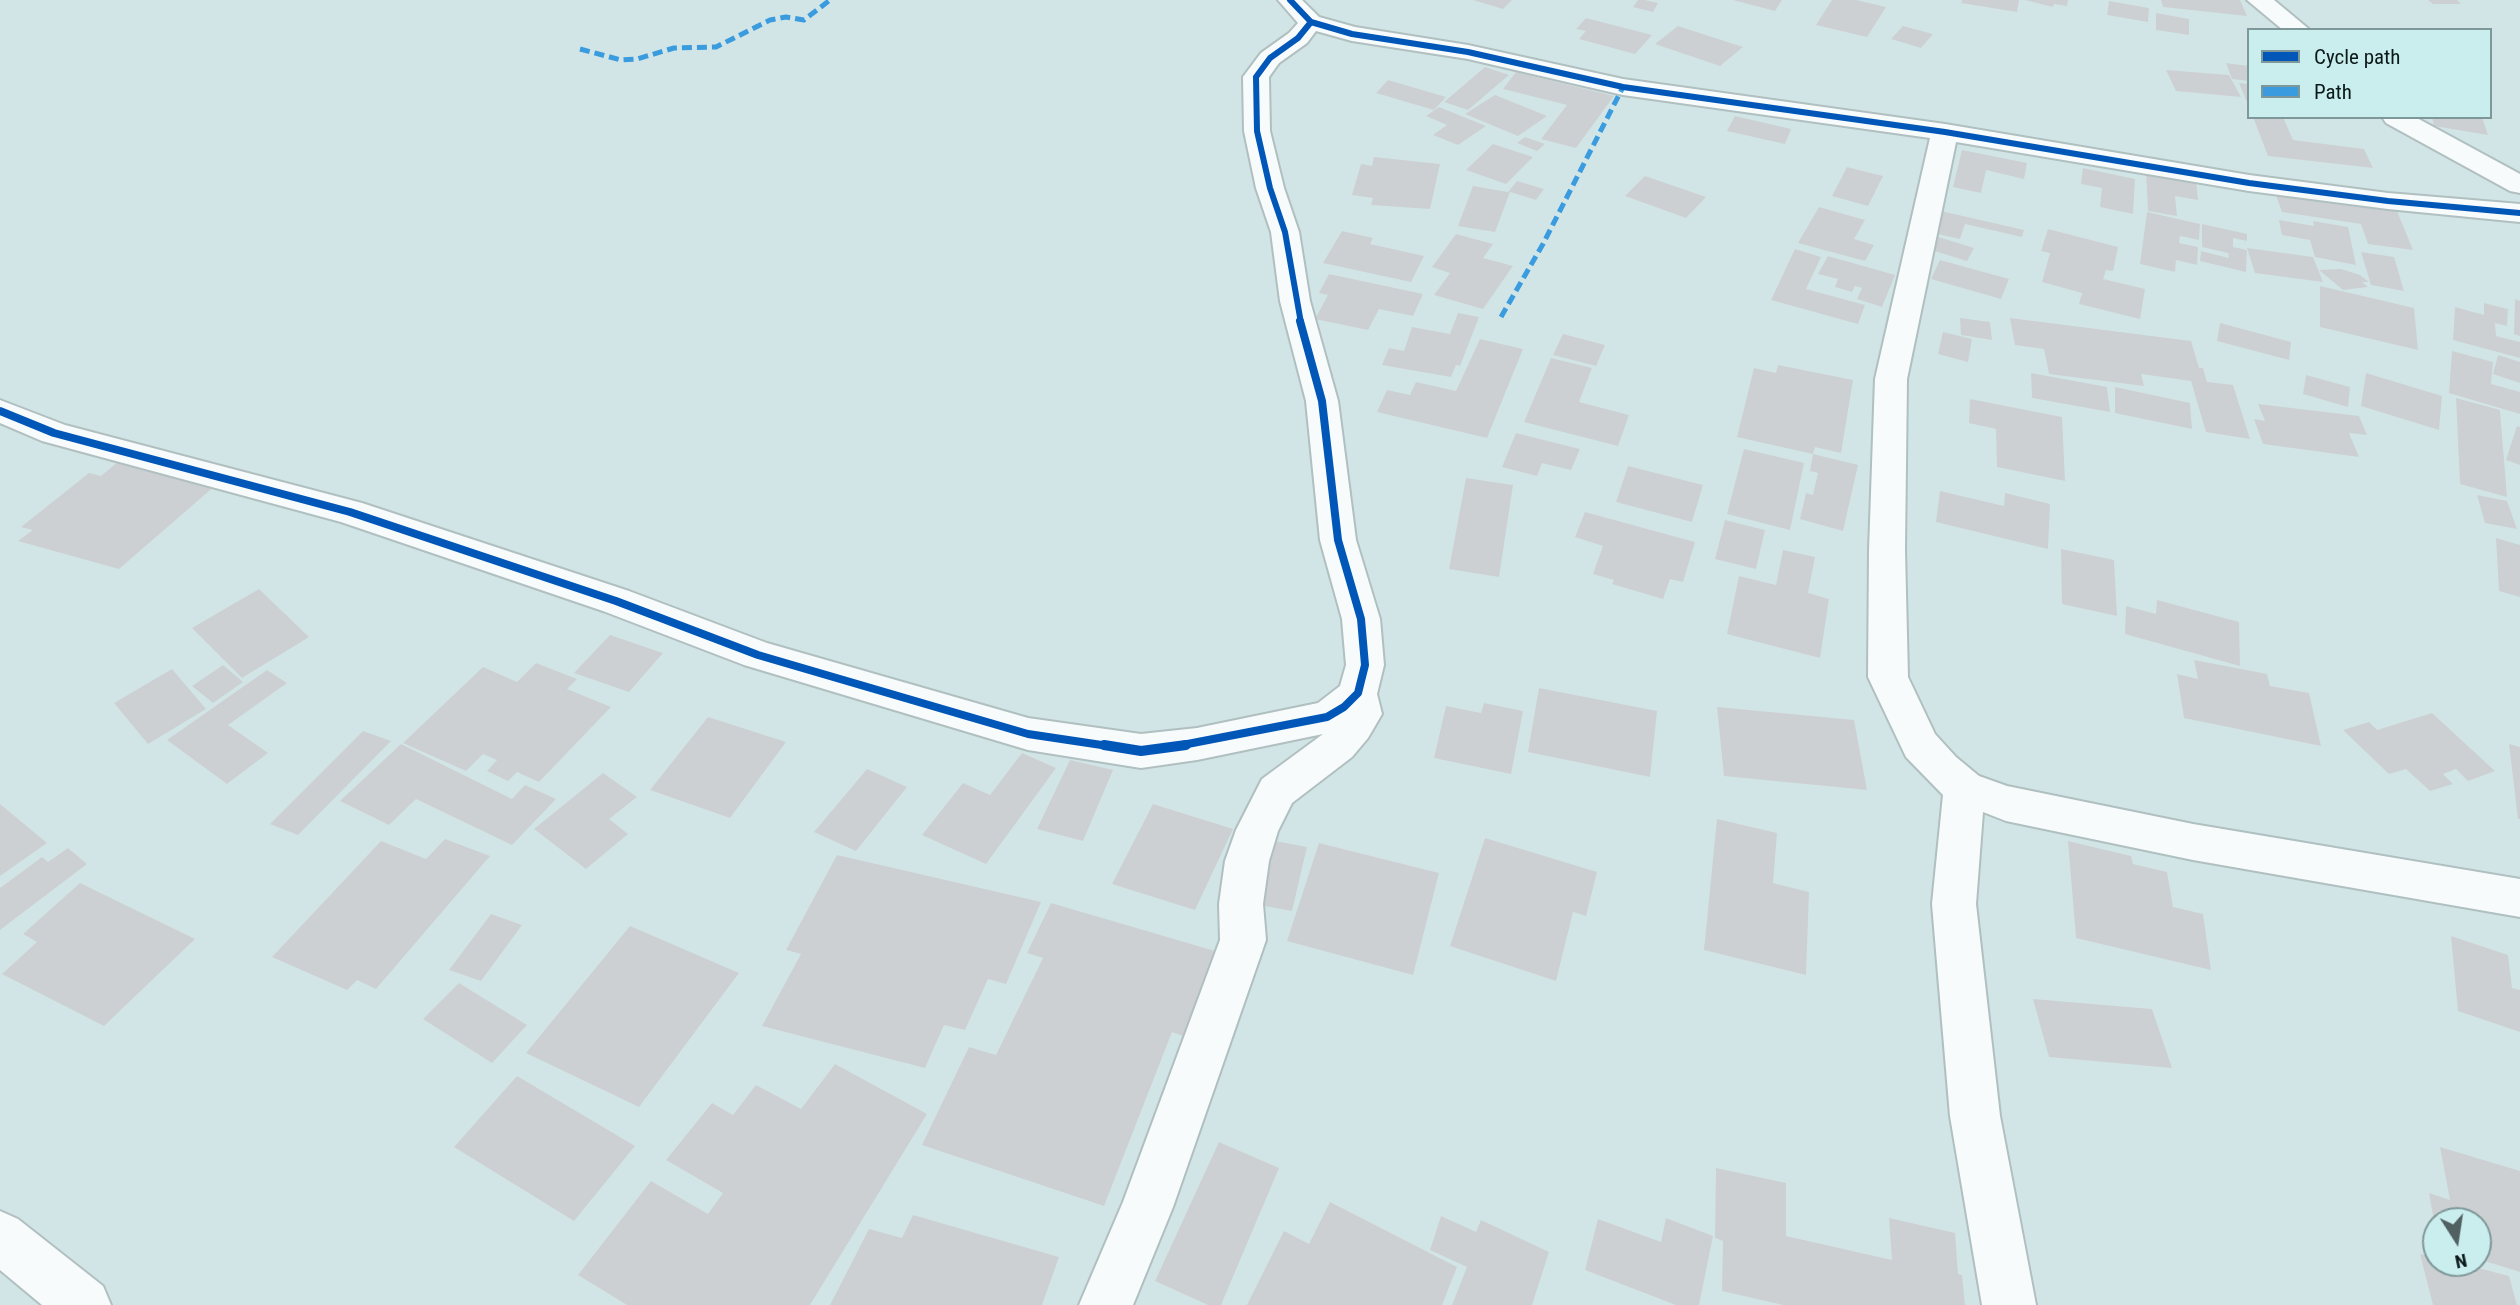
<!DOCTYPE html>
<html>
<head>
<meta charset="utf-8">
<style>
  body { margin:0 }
  #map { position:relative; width:2520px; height:1305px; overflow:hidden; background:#d2e5e6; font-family:"Roboto Condensed",sans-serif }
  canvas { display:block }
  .legend { position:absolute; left:2247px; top:28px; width:245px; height:91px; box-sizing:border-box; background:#caedee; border:2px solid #7e9899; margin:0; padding:9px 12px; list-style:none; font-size:21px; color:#0c1919 }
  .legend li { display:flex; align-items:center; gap:14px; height:35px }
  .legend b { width:35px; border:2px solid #7e9899 }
  .north { position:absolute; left:2422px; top:1207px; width:70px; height:70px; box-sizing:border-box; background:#caedee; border:2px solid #7e9899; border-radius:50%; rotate:168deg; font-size:19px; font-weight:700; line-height:28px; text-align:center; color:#0c1919 }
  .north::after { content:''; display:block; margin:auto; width:24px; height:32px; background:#516061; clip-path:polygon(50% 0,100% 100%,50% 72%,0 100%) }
</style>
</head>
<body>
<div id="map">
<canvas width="2520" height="1305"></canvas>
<ul class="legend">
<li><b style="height:9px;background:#0057b8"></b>Cycle path</li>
<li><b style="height:9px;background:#3a9bdf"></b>Path</li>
</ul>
<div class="north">N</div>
</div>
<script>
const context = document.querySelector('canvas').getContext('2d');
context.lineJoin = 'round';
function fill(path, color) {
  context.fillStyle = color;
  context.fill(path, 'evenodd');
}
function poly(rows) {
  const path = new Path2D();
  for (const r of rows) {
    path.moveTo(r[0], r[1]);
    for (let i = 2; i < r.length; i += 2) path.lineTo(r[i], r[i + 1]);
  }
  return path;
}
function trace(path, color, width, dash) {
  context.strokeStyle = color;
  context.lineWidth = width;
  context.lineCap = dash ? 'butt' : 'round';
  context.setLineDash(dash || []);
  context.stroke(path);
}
const building = poly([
  [1473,0,1512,0,1503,9],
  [1638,0,1645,0,1658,3,1653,12,1633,7],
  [1733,0,1782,0,1775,11],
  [1832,0,1856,0,1886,7,1867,37,1816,25],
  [1962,0,2019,0,2017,12,1961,3],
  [2025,0,2068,0,2067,6,2054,4,2053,7],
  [2161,0,2240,0,2247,16,2163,7],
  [2428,0,2457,0,2461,4,2433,4],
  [2109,1,2149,8,2148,22,2107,15],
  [2156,13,2189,19,2189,35,2156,30],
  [1586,18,1652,35,1635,54,1579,39,1586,31,1576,29],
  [1678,26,1743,47,1720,66,1655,44],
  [1903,26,1933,34,1921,48,1891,39],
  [2226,63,2249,66,2249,81,2232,79],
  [1485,67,1509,75,1468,110,1444,102],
  [2166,70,2229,75,2241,97,2176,91],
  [1516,72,1614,96,1576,148,1541,139,1567,105,1503,89],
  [1388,80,1446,97,1434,110,1376,93],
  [2239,83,2249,84,2249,107],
  [1495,95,1547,116,1518,136,1465,114],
  [1439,107,1486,126,1458,145,1433,135,1447,125,1426,116],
  [1735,116,1791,129,1785,144,1727,131],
  [2253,117,2283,117,2293,140,2364,149,2373,168,2268,156],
  [2432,117,2482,117,2488,135,2434,126],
  [1525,137,1545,144,1537,151,1517,143],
  [1493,144,1533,157,1506,184,1466,170],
  [1962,150,2027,163,2024,179,1986,170,1981,193,1953,187],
  [1374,157,1440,164,1430,209,1371,205,1373,198,1352,195,1361,164,1372,166],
  [1847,167,1883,176,1868,206,1832,196],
  [2083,168,2135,179,2133,214,2100,207,2102,188,2081,184],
  [2146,171,2196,180,2198,200,2175,196,2177,216,2148,211],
  [1645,176,1706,197,1686,218,1625,196],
  [1517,181,1544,189,1536,200,1510,192,1495,232,1458,226,1473,186,1508,192],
  [2276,195,2397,211,2413,250,2368,244,2361,224,2282,212],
  [1819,207,1865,220,1854,239,1874,245,1865,261,1798,243],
  [1941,211,2024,230,2022,237,1965,224,1960,239,1933,233],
  [2147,212,2200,224,2199,240,2180,236,2179,243,2198,247,2197,265,2176,260,2175,272,2140,264],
  [2279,220,2314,226,2313,221,2348,227,2356,265,2315,257,2310,240,2282,235],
  [2202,224,2247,234,2247,241,2233,238,2233,247,2247,250,2246,272,2200,261,2201,251,2229,258,2228,253,2202,247],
  [2048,229,2118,247,2113,271,2106,270,2103,279,2145,289,2140,319,2079,304,2082,293,2042,282,2050,253,2041,251],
  [1342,231,1373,238,1370,244,1424,256,1411,282,1323,263],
  [1456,234,1493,244,1483,258,1513,266,1483,309,1434,295,1450,273,1432,267],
  [1935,236,1974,248,1967,261,1928,249],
  [2247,248,2313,257,2323,282,2255,273],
  [1795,249,1821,257,1806,289,1865,305,1858,324,1771,300],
  [2361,252,2394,257,2404,291,2371,285],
  [1828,256,1895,275,1882,307,1857,299,1862,288,1855,286,1852,292,1835,287,1838,279,1818,274],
  [1940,260,2009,279,2001,299,1931,279],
  [2341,269,2360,275,2369,282,2362,282,2368,287,2343,290,2319,270],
  [1329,274,1423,294,1413,316,1379,309,1368,330,1315,319,1328,295,1319,293],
  [2320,286,2414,308,2418,350,2320,327],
  [2515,299,2520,301,2520,336,2514,334],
  [2484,303,2508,309,2507,326,2495,323,2496,336,2520,342,2520,358,2453,340,2455,307,2484,315],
  [1458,313,1479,317,1460,366,1456,365,1451,377,1382,365,1389,348,1404,351,1412,327,1450,334],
  [1960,318,1990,322,1992,340,1961,335],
  [2010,318,2191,341,2199,368,2203,368,2207,382,2233,385,2250,439,2206,432,2191,381,2141,374,2144,386,2049,374,2044,349,2015,345],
  [2220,323,2291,342,2289,360,2217,341],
  [1943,332,1972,339,1968,362,1938,354],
  [1563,334,1605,345,1596,366,1553,355],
  [1480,339,1523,349,1487,438,1377,412,1387,390,1410,395,1416,382,1456,391],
  [2452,351,2493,362,2491,384,2520,392,2520,414,2449,393],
  [2498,355,2520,362,2520,383,2493,374],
  [1551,358,1592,368,1579,402,1629,415,1618,446,1524,422],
  [1778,365,1853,380,1841,453,1815,447,1813,454,1737,437,1754,368,1776,373],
  [2031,373,2107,387,2110,412,2032,398],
  [2366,373,2442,396,2439,430,2361,406],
  [2306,375,2350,387,2348,407,2303,394],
  [2115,387,2190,403,2192,429,2115,413],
  [2456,398,2500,410,2507,497,2460,484],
  [1970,399,2062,417,2065,481,1997,467,1996,429,1969,423],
  [2258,404,2359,416,2367,435,2349,433,2359,457,2263,444,2254,419,2265,421],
  [2517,426,2520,427,2520,465,2506,460],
  [1516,433,1580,449,1571,470,1542,463,1537,476,1502,467],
  [1744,449,1804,463,1790,530,1727,514],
  [1813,454,1858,465,1843,531,1800,519,1806,493,1813,495,1818,473,1810,471],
  [124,457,216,485,119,569,18,541,33,530,21,527,89,473,101,476],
  [1628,466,1703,485,1692,522,1616,502],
  [1466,478,1513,485,1499,577,1449,569],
  [1940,491,2004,506,2005,493,2050,504,2048,549,1936,522],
  [2477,495,2507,501,2517,529,2485,523],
  [1585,512,1695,542,1683,582,1670,579,1663,599,1612,584,1614,580,1593,574,1603,546,1575,537],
  [1725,520,1765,530,1756,569,1715,559],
  [2496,538,2520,545,2520,597,2499,591],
  [2061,549,2114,560,2117,616,2062,604],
  [1783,550,1815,557,1808,593,1829,599,1820,658,1727,634,1739,576,1776,585],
  [259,589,309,637,242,678,192,628],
  [2157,600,2239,622,2240,666,2125,634,2126,606,2156,614],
  [610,635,663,653,629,692,574,673],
  [2194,660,2267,674,2270,686,2309,693,2321,746,2184,718,2177,674,2198,679],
  [536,663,577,679,567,689,611,707,539,782,517,772,508,781,487,771,497,760,483,754,466,771,403,743,483,667,517,682],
  [223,665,243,682,213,703,192,686],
  [172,669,206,709,148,744,114,703],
  [267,670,287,683,228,725,268,753,227,784,167,740],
  [1539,688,1657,711,1650,777,1528,752],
  [1484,703,1523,711,1511,774,1434,758,1446,706,1481,713],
  [1717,707,1854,720,1867,790,1724,776],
  [2432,713,2495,771,2468,781,2456,769,2443,774,2453,784,2430,791,2406,769,2389,774,2343,730,2369,722,2377,730],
  [708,717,786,742,730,818,650,790],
  [363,731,391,741,298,835,270,824],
  [401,744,512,799,525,785,556,799,512,845,416,799,389,825,340,801],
  [2509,744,2520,747,2520,819,2518,819],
  [1022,753,1056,768,986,864,922,835,963,783,990,795],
  [1070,760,1113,770,1083,841,1037,829],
  [867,769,907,787,856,851,814,832],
  [603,773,637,797,609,819,628,834,586,869,534,829],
  [0,804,47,843,0,876],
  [1153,804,1233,829,1195,910,1112,884],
  [1717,819,1777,833,1773,883,1809,892,1806,975,1704,950],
  [1485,838,1597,872,1586,916,1573,912,1556,981,1450,946],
  [445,839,490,856,376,989,357,980,347,990,272,957,381,841,426,859],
  [1275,841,1307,847,1292,911,1259,905],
  [2068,841,2131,856,2133,864,2167,872,2173,907,2203,914,2211,970,2076,938],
  [1319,843,1439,873,1413,975,1287,941],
  [68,848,87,864,0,930,0,888,42,857,48,862],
  [837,855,1041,902,1006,984,988,979,965,1030,944,1025,925,1068,762,1026,801,954,786,950],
  [80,883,195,939,104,1026,2,974,37,942,23,934],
  [1051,903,1215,951,1183,1036,1172,1032,1104,1206,922,1145,969,1047,996,1055,1043,958,1027,953],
  [491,914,522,925,481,981,449,970],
  [630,926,739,973,639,1107,526,1053],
  [2451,936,2508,955,2512,988,2520,990,2520,1032,2458,1011],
  [459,983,527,1025,492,1063,423,1019],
  [2033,999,2152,1009,2172,1068,2049,1057],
  [835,1064,927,1114,810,1305,627,1305,578,1275,651,1181,708,1214,723,1193,666,1160,712,1103,733,1115,756,1085,801,1109],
  [517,1076,635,1146,574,1221,454,1147],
  [1219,1142,1279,1168,1221,1305,1208,1305,1155,1281],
  [2440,1147,2520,1171,2520,1272,2485,1261,2482,1244,2478,1243,2478,1221,2434,1221,2429,1193,2450,1200],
  [1716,1168,1786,1183,1786,1236,1892,1260,1889,1218,1955,1233,1958,1274,1962,1275,1965,1305,1783,1305,1722,1291,1723,1241,1715,1238],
  [1330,1202,1457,1267,1442,1305,1247,1305,1284,1231,1309,1244],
  [913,1215,1059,1257,1042,1305,830,1305,869,1229,902,1238],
  [1441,1216,1476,1232,1481,1220,1549,1252,1532,1305,1452,1305,1467,1267,1430,1250],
  [1666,1218,1713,1236,1699,1305,1676,1305,1585,1270,1598,1219,1661,1242],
  [2420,1254,2436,1257,2436,1263,2459,1263,2509,1276,2517,1305,2433,1305]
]);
const street = poly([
  [1278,0,1302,0,1319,17,1355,27,1468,45,1623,79,1945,124,2249,175,2388,193,2520,204,2520,222,2388,209,2249,191,1956,142,1907,379,1905,550,1908,677,1935,734,1956,757,1979,776,2007,786,2193,824,2520,879,2520,917,2193,860,2006,821,1983,812,1976,904,2000,1116,2036,1305,1982,1305,1950,1116,1932,904,1943,795,1906,757,1868,677,1869,550,1875,379,1930,138,1623,95,1468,59,1352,41,1316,31,1307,43,1279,63,1269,77,1270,131,1284,188,1299,232,1310,301,1338,401,1356,540,1380,619,1384,665,1377,694,1382,714,1368,738,1352,757,1292,803,1278,831,1269,861,1263,904,1266,940,1173,1207,1133,1305,1079,1305,1123,1202,1220,940,1219,904,1225,861,1236,830,1262,779,1323,734,1197,760,1141,768,1028,750,744,665,603,611,341,522,42,441,0,423,0,400,65,425,362,503,629,591,767,643,1028,718,1141,734,1197,728,1318,703,1340,686,1346,665,1342,619,1320,540,1306,401,1280,301,1271,232,1256,188,1244,131,1243,77,1261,53,1289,33,1298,23,1278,0],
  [2247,0,2274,0,2310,30,2283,30,2247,0],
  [2382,117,2415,117,2520,174,2520,193,2510,191,2386,123,2382,117],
  [0,1211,18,1219,103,1286,111,1305,42,1305,0,1270,0,1211]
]);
const quiet = poly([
  [580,49,621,60,637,59,674,48,716,47,770,20,786,17,804,20,830,0],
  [1501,317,1543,244,1623,87]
]);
const cyclewayFar2 = poly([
  [1290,0,1311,22,1352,34,1468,52,1623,87,1945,132,2249,183,2388,201,2520,213],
  [1301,323,1285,232,1270,188,1257,131,1256,77,1270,58,1298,38,1311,22]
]);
const cyclewayFar1 = poly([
  [0,411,54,433,350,512,616,601,758,655,1028,734,1115,747],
  [1172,747,1327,717,1344,707,1358,693,1365,665,1361,619,1338,540,1322,401,1300,321]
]);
const cycleway = poly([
  [1104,745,1141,751,1186,745]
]);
fill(building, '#cdd0d2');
trace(street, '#b0bfc0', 4);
fill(street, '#f8fbfb');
trace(quiet, '#3a9bdf', 5, [10, 5]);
trace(cyclewayFar2, '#0057b8', 6);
trace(cyclewayFar1, '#0057b8', 8);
trace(cycleway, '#0057b8', 10);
</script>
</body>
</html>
